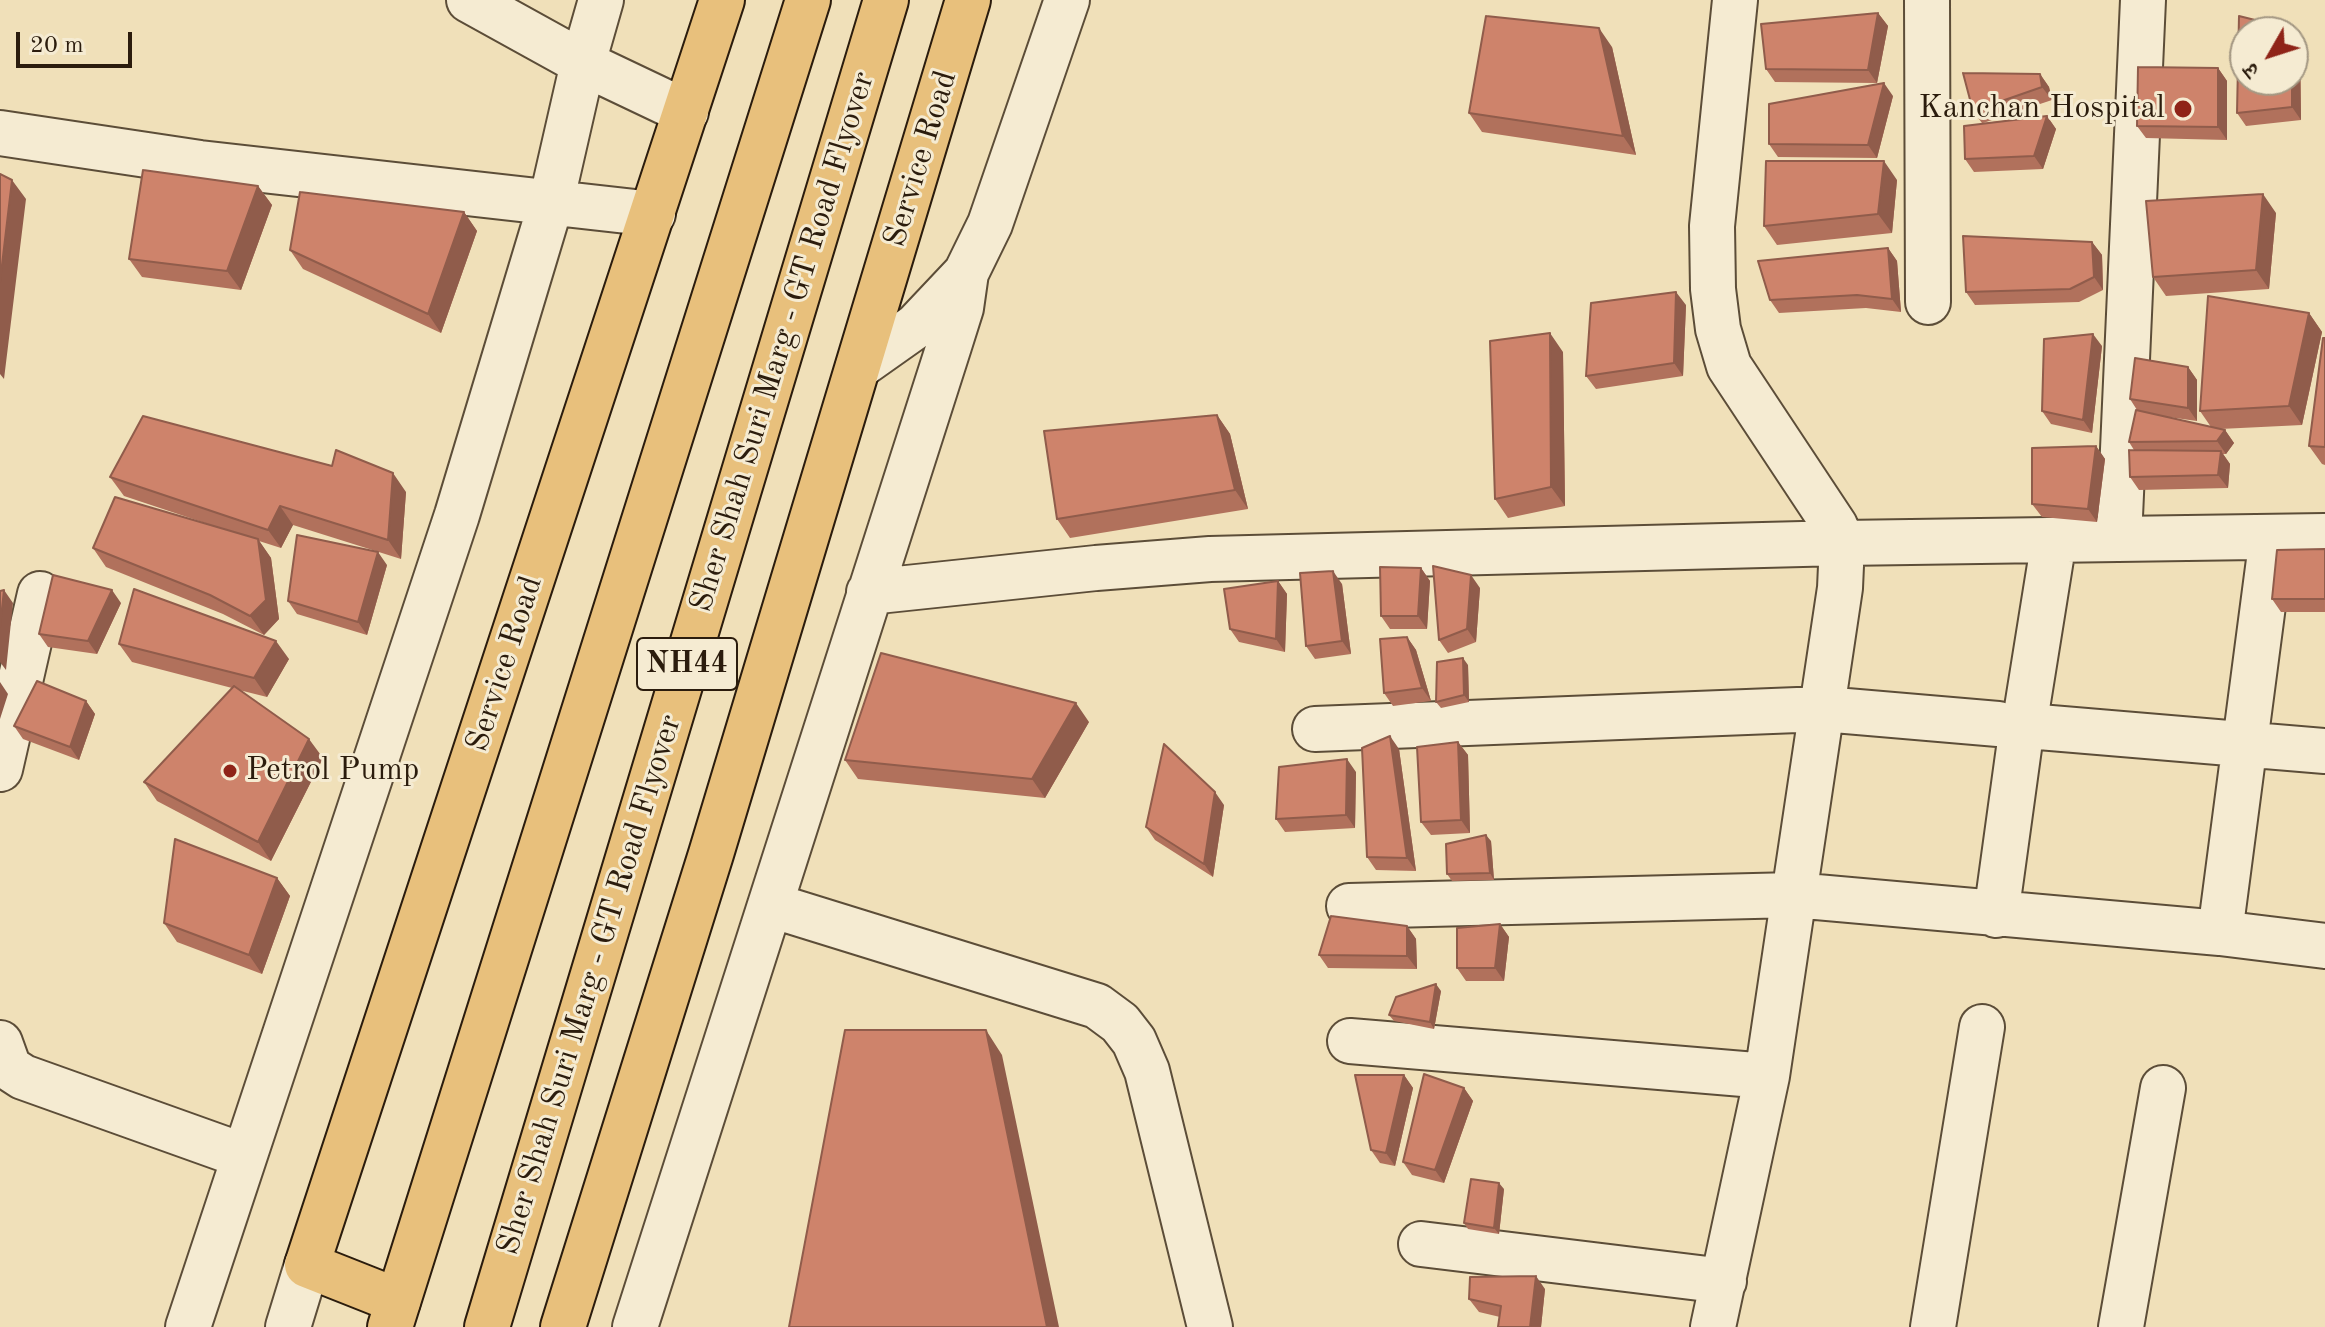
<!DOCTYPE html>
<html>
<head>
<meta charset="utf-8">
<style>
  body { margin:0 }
  #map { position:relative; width:2325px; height:1327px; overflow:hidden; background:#f0e0b9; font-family:"Old Standard TT","Noto Serif Devanagari",serif }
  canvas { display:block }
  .north { position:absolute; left:2229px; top:16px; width:80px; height:80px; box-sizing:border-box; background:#f5ebd2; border:2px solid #a49883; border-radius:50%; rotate:231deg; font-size:22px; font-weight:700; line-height:32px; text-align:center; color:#2b1c0d }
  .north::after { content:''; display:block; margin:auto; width:28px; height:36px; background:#8f2418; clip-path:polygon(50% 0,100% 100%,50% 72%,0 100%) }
  .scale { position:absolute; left:16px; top:32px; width:116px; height:36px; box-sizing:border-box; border:4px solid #2b1c0d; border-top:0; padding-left:10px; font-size:24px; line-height:28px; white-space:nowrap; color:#2b1c0d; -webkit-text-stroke:6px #f5ebd2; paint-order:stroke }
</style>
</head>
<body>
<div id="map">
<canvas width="2325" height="1327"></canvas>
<div class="north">उ</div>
<div class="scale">20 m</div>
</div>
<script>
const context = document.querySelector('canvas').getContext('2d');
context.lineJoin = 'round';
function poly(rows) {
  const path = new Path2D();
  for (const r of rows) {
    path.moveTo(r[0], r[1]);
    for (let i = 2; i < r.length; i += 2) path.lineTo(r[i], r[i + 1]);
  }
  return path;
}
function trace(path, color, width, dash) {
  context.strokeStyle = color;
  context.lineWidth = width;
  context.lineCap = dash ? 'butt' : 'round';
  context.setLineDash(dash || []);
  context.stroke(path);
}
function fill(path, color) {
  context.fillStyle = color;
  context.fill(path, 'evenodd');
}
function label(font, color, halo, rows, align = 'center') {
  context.font = font + ' "Old Standard TT",serif';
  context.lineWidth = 6;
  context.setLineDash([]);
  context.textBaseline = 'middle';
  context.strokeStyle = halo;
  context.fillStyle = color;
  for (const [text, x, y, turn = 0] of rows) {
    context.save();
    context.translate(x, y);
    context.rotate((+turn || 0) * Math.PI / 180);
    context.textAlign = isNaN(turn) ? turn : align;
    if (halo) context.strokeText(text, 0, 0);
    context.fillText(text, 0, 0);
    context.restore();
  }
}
const minor = poly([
  [469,0,583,63,686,112],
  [1735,0,1712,226,1713,289,1718,329,1729,366,1835,526,1842,543,2325,536],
  [1927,0,1928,302],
  [0,133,200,163,653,214],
  [858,367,916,326,966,273,990,224,1067,0],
  [2119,539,2143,0],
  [869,592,1096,568,1210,559,1842,543,1840,588,1794,895,1349,906],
  [2027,708,2054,540],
  [2039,727,2325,751],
  [1315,729,1823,709,1998,724],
  [0,769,40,594],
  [771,905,1097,1006,1120,1023,1134,1041,1147,1071,1210,1327],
  [1996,915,2019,748],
  [2220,933,2272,537],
  [1350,1041,1767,1076],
  [0,1043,9,1068,23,1077,244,1156],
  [1421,1244,1724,1281],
  [188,1327,457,515,551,203,583,63,601,0],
  [288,1327,307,1265],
  [635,1327,949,346,961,308,966,273],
  [1713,1327,1767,1076,1794,895,2220,933,2325,946],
  [1933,1327,1982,1027],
  [2121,1327,2163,1088]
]);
const major = poly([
  [398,1301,307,1265,722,0],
  [563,1327,711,854,968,0]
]);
const highway = poly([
  [390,1327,808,0],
  [487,1327,886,0]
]);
const wall = poly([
  [1878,13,1888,26,1877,83,1775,82,1766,69],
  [2291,29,2300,42,2301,120,2246,126,2237,113],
  [1612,47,1636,155,1482,132,1469,113],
  [2218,68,2227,81,2227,140,2146,138,2137,126],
  [2040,74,2049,87,2052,100,1983,123,2047,116,2056,129,2043,169,1974,172,1965,159,1982,123,1973,111],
  [1893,96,1877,158,1778,157,1769,144],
  [1897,180,1892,233,1777,245,1764,226],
  [258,186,272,205,241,290,142,277,129,259],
  [464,212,477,231,441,333,303,269,290,250],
  [2276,213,2269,289,2166,296,2153,277],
  [2092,242,2102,255,2103,290,2079,302,1975,305,1966,292],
  [1888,248,1897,261,1901,312,1866,308,1779,313,1770,300],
  [1686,305,1683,376,1596,389,1586,376],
  [2309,313,2322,332,2302,425,2220,429,2225,430,2234,443,2226,454,2223,454,2230,464,2228,488,2139,490,2130,477,2134,450,2129,442,2137,410,2130,399,2188,367,2197,380,2197,421,2161,416,2211,427,2200,411],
  [2325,338,2325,465,2322,464,2309,446],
  [2102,346,2092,433,2051,424,2042,411],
  [1563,352,1565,506,1508,518,1495,499],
  [1217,415,1230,434,1248,509,1070,538,1057,519],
  [2096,446,2105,459,2097,522,2042,517,2032,504],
  [110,477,406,492,401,559,293,525,281,548,259,541,271,558,279,619,264,635,223,614,106,567,93,548,220,528,124,496],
  [2325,549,2325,612,2281,612,2272,599],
  [387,565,367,635,297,614,288,601],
  [1421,568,1430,581,1427,629,1390,629,1381,616],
  [1278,581,1287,594,1285,652,1239,642,1230,629],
  [1342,584,1351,654,1315,659,1306,646],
  [1480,588,1476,642,1448,653,1439,640],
  [121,603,97,654,48,647,39,634],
  [1407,637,1416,650,1431,701,1393,706,1384,693],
  [119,644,289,659,267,697,239,690,323,758,271,861,157,801,144,782,232,688,132,662],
  [1468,665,1469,702,1441,708,1436,702],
  [86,701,95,714,79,760,23,739,14,726],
  [1089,722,1045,798,858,779,845,760],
  [1458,742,1468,755,1470,833,1431,835,1421,822],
  [1399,749,1416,871,1376,870,1367,857],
  [1356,772,1355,828,1285,832,1276,819],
  [1224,805,1213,877,1155,840,1146,827],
  [1491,841,1494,880,1452,881,1447,874],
  [277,878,290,896,262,974,177,942,164,923],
  [1500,924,1509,937,1504,981,1466,981,1457,968],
  [1407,926,1416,939,1417,969,1328,968,1319,955],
  [1441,991,1434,1029,1394,1021,1389,1015],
  [1404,1075,1413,1088,1395,1166,1380,1163,1371,1150],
  [1464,1088,1473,1101,1444,1183,1412,1175,1403,1162],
  [1504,1189,1499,1234,1468,1229,1464,1223],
  [1545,1289,1541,1327,1498,1327,1500,1317,1479,1312,1469,1299]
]);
const shadedWall = poly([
  [1878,13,1888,26,1877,83,1868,70],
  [1599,28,1612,47,1636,155,1623,136],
  [2291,29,2300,42,2301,120,2292,107,2293,32,2291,32],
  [2218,68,2227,81,2227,140,2218,127],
  [2040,74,2049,87,2052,100,2042,87],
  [1884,83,1893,96,1877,158,1868,145],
  [2047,116,2056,129,2043,169,2034,156],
  [1884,161,1897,180,1892,233,1878,214],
  [12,180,26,199,4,379,0,374,0,282],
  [258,186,272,205,241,290,227,271],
  [2263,194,2276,213,2269,289,2256,270],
  [464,212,477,231,441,333,428,314],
  [2092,242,2102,255,2103,290,2094,277],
  [1888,248,1897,261,1901,312,1892,299],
  [1676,292,1686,305,1683,376,1674,363],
  [2309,313,2322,332,2302,425,2289,406],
  [1550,333,1563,352,1565,506,1551,487],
  [2093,334,2102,346,2092,433,2083,420],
  [2188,367,2197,380,2197,421,2188,408],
  [1217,415,1230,434,1248,509,1235,490],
  [2225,430,2234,443,2226,454,2217,441],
  [2096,446,2105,459,2097,522,2088,509],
  [2221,451,2230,464,2228,488,2218,475],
  [393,473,406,492,401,559,388,540],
  [280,506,293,525,281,548,268,530],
  [258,539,271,558,279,619,264,635,250,616],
  [378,552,387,565,367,635,358,622],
  [1421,568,1430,581,1427,629,1418,616],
  [1333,571,1342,584,1351,654,1342,641],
  [1471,575,1480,588,1476,642,1467,629],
  [1278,581,1287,594,1285,652,1276,639],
  [4,590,13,603,6,670,0,662,0,627],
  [112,590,121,603,97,654,88,641],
  [1407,637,1416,650,1431,701,1422,688],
  [276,641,289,659,267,697,254,678],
  [1463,658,1468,665,1469,702,1464,695],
  [0,682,8,694,0,719],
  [86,701,95,714,79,760,70,747],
  [1076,703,1089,722,1045,798,1032,779],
  [1390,736,1399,749,1416,871,1407,858],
  [309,739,323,758,271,861,258,842],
  [1458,742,1468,755,1470,833,1461,820],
  [1347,759,1356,772,1355,828,1346,815],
  [1215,792,1224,805,1213,877,1204,864],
  [1486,835,1491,841,1494,880,1490,873],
  [277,878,290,896,262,974,249,955],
  [1500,924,1509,937,1504,981,1495,968],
  [1407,926,1416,939,1417,969,1407,956],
  [1436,984,1441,991,1434,1029,1430,1022],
  [986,1030,1002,1055,1059,1327,1047,1327],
  [1404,1075,1413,1088,1395,1166,1386,1153],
  [1464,1088,1473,1101,1444,1183,1435,1170],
  [1499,1183,1504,1189,1499,1234,1494,1228],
  [1536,1276,1545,1289,1541,1327,1530,1327]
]);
const building = poly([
  [1878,13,1868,70,1766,69,1761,24,1878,13],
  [1486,16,1599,28,1623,136,1469,113,1486,16],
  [2239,16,2291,29,2291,32,2245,32,2245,80,2292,80,2292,107,2237,113,2239,16],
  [2138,67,2218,68,2218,127,2137,126,2138,67],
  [1963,73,2040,74,2042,87,1973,111,1963,73],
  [1884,83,1868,145,1769,144,1769,104,1884,83],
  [2047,116,2034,156,1965,159,1964,126,2047,116],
  [1766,161,1884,161,1878,214,1764,226,1766,161],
  [143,170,258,186,227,271,129,259,143,170],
  [0,174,12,180,0,282,0,174],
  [300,192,464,212,428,314,290,250,300,192],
  [2263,194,2256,270,2153,277,2146,201,2263,194],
  [1963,236,2092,242,2094,277,2070,289,1966,292,1963,236],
  [1888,248,1892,299,1857,295,1770,300,1758,261,1888,248],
  [1676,292,1674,363,1586,376,1591,303,1676,292],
  [2208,296,2309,313,2289,406,2200,411,2208,296],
  [1550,333,1551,487,1495,499,1490,341,1550,333],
  [2093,334,2083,420,2042,411,2044,339,2093,334],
  [2323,338,2325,338,2325,447,2309,446,2323,338],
  [2135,358,2188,367,2188,408,2130,399,2135,358],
  [2136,410,2225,430,2217,441,2129,442,2136,410],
  [1217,415,1235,490,1057,519,1044,431,1217,415],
  [143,416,332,466,336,450,393,473,388,540,280,506,268,530,110,477,143,416],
  [2096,446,2088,509,2032,504,2032,448,2096,446],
  [2129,450,2221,451,2218,475,2130,477,2129,450],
  [115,497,258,539,266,600,250,616,210,595,93,548,115,497],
  [297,535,378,552,358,622,288,601,297,535],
  [2325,549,2325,599,2272,599,2277,550,2325,549],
  [1433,566,1471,575,1467,629,1439,640,1433,566],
  [1380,567,1421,568,1418,616,1381,616,1380,567],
  [1333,571,1342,641,1306,646,1300,573,1333,571],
  [53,575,112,590,88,641,39,634,53,575],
  [1278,581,1276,639,1230,629,1224,589,1278,581],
  [134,589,276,641,254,678,119,644,134,589],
  [4,590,0,627,0,591,4,590],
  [1407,637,1422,688,1384,693,1380,639,1407,637],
  [881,653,1076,703,1032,779,845,760,881,653],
  [1463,658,1464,695,1436,702,1437,662,1463,658],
  [37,681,86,701,70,747,14,726,37,681],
  [234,686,309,739,258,842,144,782,234,686],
  [1390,736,1407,858,1367,857,1362,748,1390,736],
  [1458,742,1461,820,1421,822,1417,747,1458,742],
  [1164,744,1215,792,1204,864,1146,827,1164,744],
  [1347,759,1346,815,1276,819,1279,767,1347,759],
  [1486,835,1490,873,1447,874,1446,844,1486,835],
  [175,839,277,878,249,955,164,923,175,839],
  [1331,916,1407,926,1407,956,1319,955,1331,916],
  [1500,924,1495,968,1457,968,1457,928,1500,924],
  [1436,984,1430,1022,1389,1015,1396,997,1436,984],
  [845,1030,986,1030,1047,1327,789,1327,845,1030],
  [1424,1074,1464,1088,1435,1170,1403,1162,1424,1074],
  [1355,1075,1404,1075,1386,1153,1371,1150,1355,1075],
  [1471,1179,1499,1183,1494,1228,1464,1223,1471,1179],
  [1536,1276,1530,1327,1498,1327,1501,1306,1469,1299,1470,1277,1536,1276]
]);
const markers = [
  [2183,109,10,"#8f2418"],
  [230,771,8,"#8f2418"]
];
const shields = [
  [687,664,100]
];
const shieldNames = [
  ["NH44",687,664]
];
const poiNames = [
  ["Kanchan Hospital",2165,109],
  ["Petrol Pump",246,771,"left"]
];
const streetNames = [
  ["Service Road",921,159,-73],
  ["Sher Shah Suri Marg - GT Road Flyover",783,342,-73],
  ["Service Road",505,664,-72],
  ["Sher Shah Suri Marg - GT Road Flyover",590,985,-73]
];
trace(minor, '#5c4d38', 48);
trace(major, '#2b1c0d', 48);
trace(highway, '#2b1c0d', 48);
trace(minor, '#f5ebd2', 44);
trace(major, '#e8c07c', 44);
trace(highway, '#e8c07c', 44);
fill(wall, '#b1715c');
fill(shadedWall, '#905c4b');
fill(building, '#ce836b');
trace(building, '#905c4b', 2);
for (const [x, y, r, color] of markers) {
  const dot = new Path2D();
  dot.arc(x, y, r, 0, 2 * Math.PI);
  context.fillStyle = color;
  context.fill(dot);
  trace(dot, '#f5ebd2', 3);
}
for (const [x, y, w] of shields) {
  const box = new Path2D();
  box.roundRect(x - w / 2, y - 26, w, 52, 6);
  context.fillStyle = '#f5ebd2';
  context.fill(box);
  trace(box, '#2b1c0d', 2);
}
label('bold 30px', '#2b1c0d', null, shieldNames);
label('32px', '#2b1c0d', '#f5ebd2', poiNames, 'right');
label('32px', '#2b1c0d', '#f5ebd2', streetNames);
</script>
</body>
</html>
